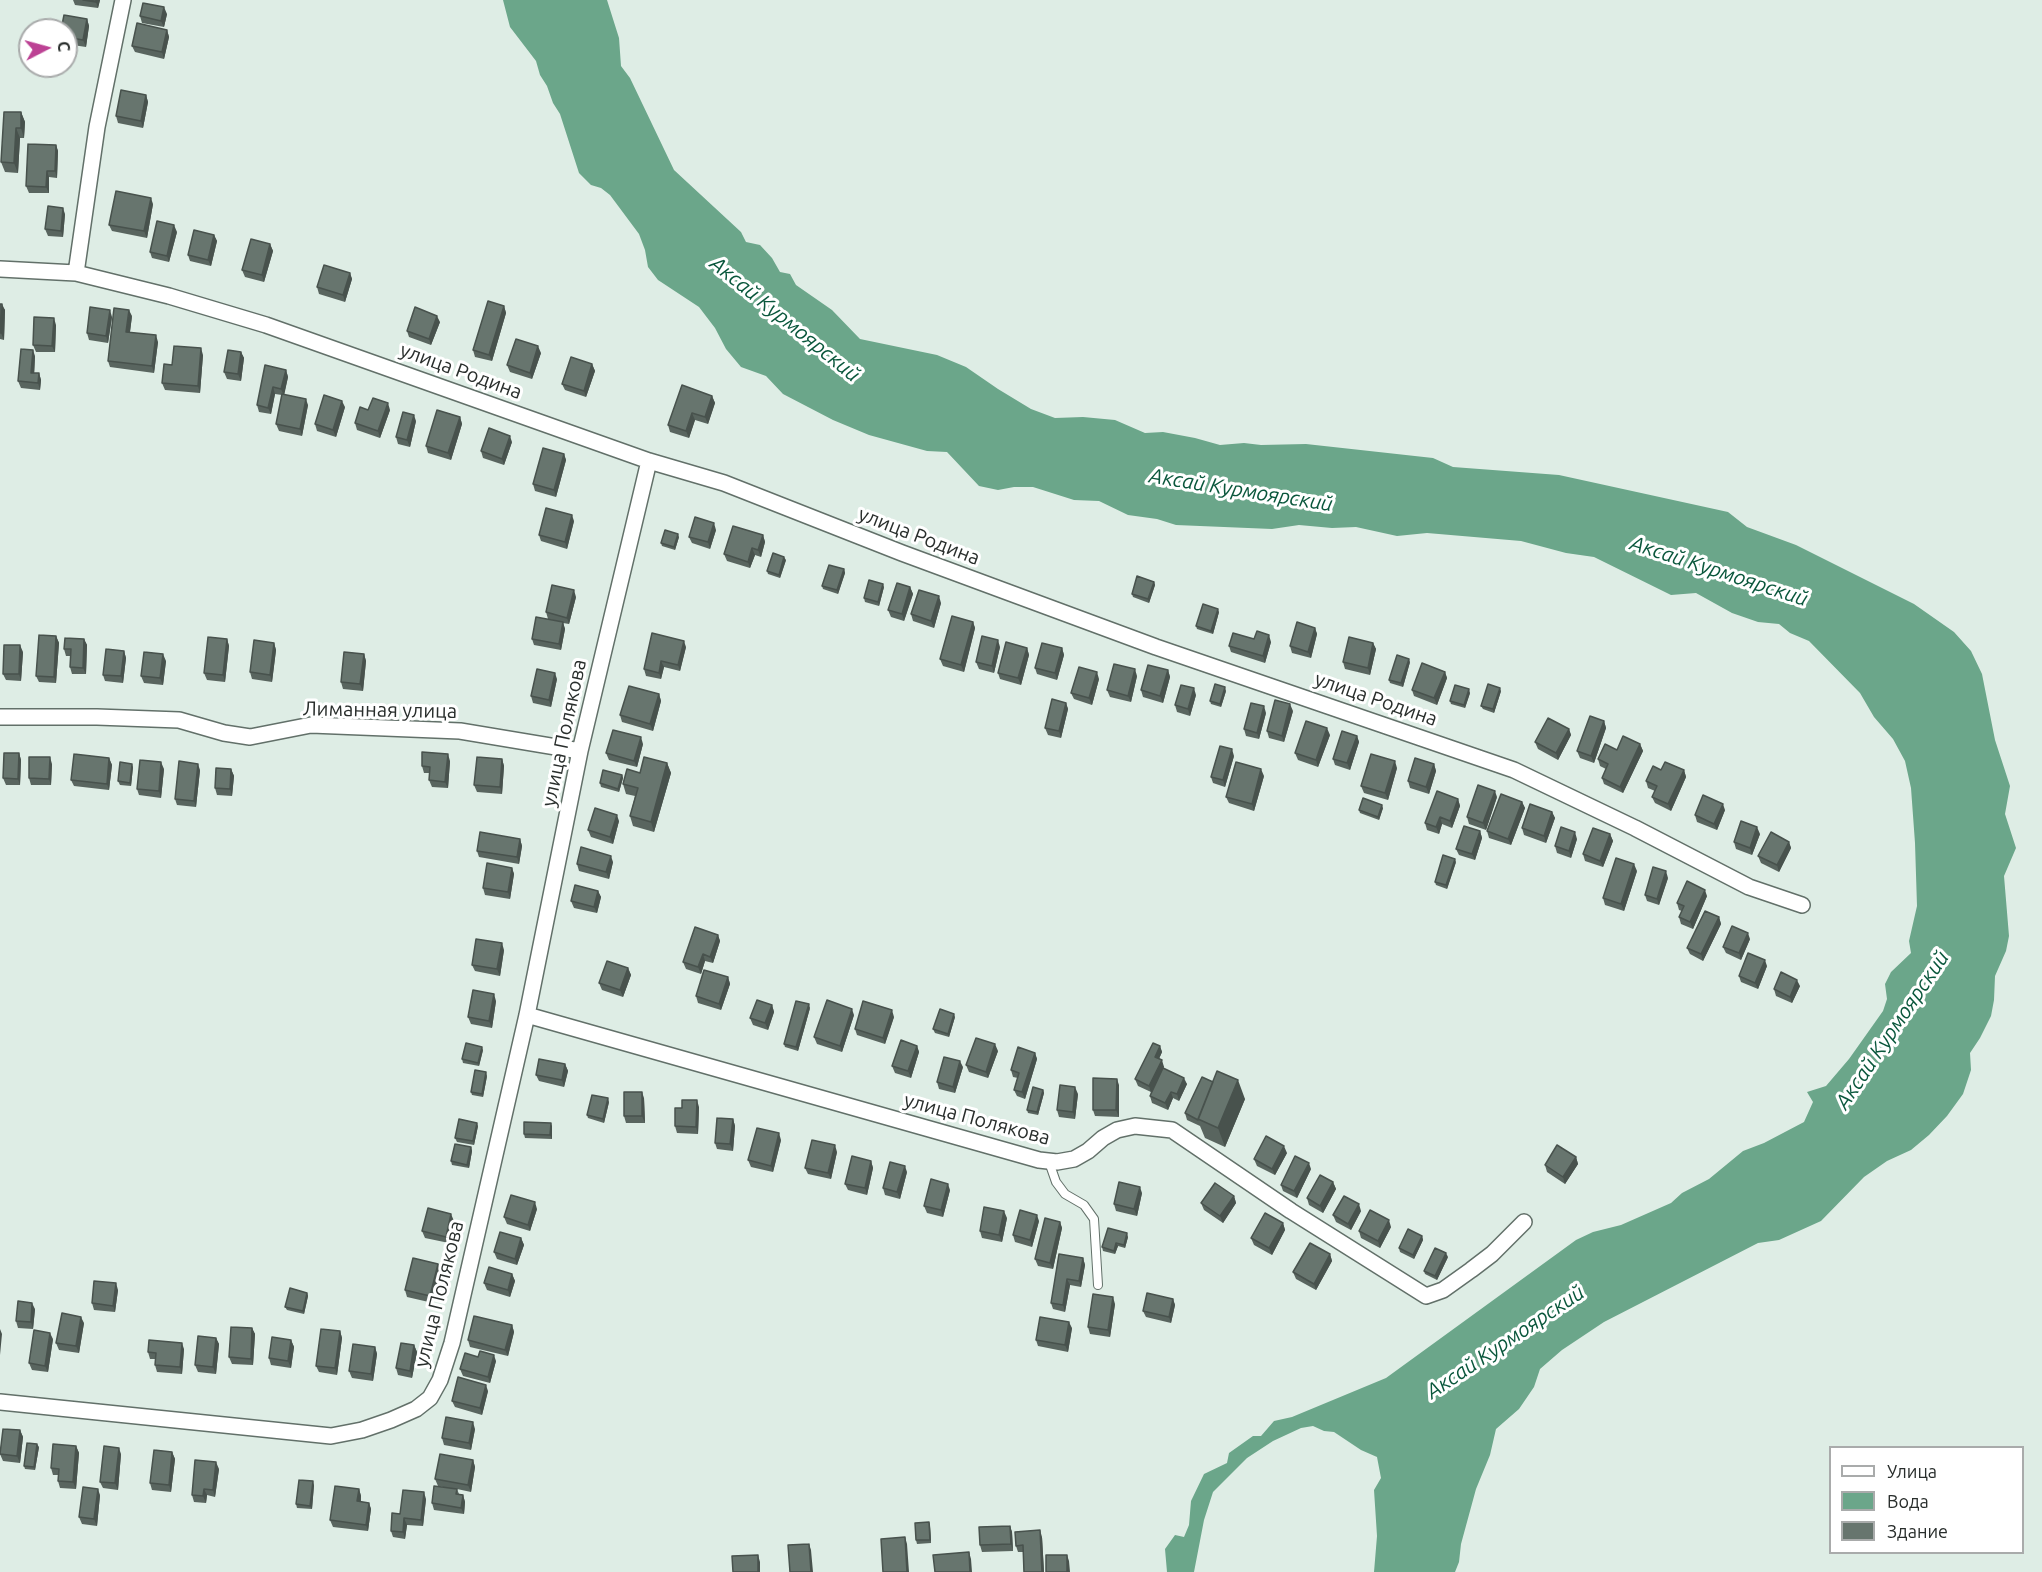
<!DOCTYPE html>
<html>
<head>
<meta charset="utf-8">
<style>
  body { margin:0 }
  #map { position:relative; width:2042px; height:1572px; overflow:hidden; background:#deede5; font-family:Ubuntu,sans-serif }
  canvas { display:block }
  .legend { position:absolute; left:1829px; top:1446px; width:195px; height:108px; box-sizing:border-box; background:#fff; border:2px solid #a9abab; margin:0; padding:8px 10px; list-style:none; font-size:18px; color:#292e2c }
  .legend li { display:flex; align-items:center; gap:12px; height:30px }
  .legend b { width:30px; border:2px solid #a9abab }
  .north { position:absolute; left:18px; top:18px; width:60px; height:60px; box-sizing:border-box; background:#fff; border:2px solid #a9abab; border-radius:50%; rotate:84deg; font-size:16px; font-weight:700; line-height:24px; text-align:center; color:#292e2c }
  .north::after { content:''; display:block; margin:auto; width:21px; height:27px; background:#bc4294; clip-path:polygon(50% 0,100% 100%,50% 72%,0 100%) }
</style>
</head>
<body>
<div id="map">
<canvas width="2042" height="1572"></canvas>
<ul class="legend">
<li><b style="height:8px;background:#fff"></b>Улица</li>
<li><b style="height:16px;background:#6ba68a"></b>Вода</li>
<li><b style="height:16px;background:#67756e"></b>Здание</li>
</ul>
<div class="north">С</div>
</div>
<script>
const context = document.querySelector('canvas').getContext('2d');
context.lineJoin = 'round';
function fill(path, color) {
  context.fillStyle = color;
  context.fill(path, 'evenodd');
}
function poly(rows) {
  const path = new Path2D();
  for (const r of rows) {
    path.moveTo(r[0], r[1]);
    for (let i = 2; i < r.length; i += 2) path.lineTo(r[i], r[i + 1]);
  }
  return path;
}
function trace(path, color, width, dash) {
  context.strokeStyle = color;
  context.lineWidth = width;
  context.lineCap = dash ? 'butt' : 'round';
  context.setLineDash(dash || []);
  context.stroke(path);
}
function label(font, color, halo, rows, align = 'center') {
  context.font = font + ' Ubuntu,sans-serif';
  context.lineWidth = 6;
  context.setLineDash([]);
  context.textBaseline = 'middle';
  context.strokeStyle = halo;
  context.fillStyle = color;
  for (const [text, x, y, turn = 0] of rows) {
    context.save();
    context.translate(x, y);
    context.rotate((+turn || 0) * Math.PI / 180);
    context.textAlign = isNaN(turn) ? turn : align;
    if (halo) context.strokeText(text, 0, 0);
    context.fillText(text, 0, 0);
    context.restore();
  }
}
const water = poly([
  [503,0,607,0,619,38,621,66,630,78,674,170,741,232,746,242,760,245,772,258,780,272,790,274,796,285,832,310,860,339,937,355,966,367,998,389,1031,409,1055,418,1083,417,1115,420,1145,433,1163,432,1195,438,1220,445,1244,443,1261,445,1306,444,1433,458,1453,467,1559,475,1728,512,1747,527,1796,545,1914,604,1954,632,1971,651,1982,674,1995,740,2010,786,2005,814,2016,848,2004,876,2009,936,2006,951,1995,976,1994,1000,1991,1016,1980,1038,1970,1053,1971,1070,1963,1094,1947,1116,1929,1135,1911,1150,1887,1161,1864,1177,1821,1221,1779,1240,1758,1243,1604,1322,1562,1350,1540,1369,1534,1387,1519,1409,1496,1429,1490,1455,1476,1489,1461,1544,1459,1562,1455,1572,1374,1572,1377,1536,1374,1490,1381,1478,1377,1457,1361,1450,1334,1432,1324,1431,1313,1426,1301,1428,1273,1441,1247,1458,1213,1492,1204,1520,1194,1572,1167,1572,1165,1549,1175,1535,1184,1537,1189,1525,1191,1501,1204,1474,1227,1463,1229,1453,1253,1436,1261,1436,1274,1421,1292,1417,1386,1378,1576,1240,1593,1232,1621,1225,1671,1203,1682,1193,1709,1179,1743,1151,1764,1143,1804,1122,1813,1102,1807,1092,1826,1086,1849,1059,1883,1011,1887,999,1885,984,1891,972,1911,953,1909,941,1917,906,1915,843,1911,788,1905,761,1893,739,1874,717,1860,693,1809,641,1790,633,1779,624,1758,622,1732,613,1696,593,1671,595,1594,557,1566,553,1521,541,1427,533,1397,536,1356,527,1332,528,1299,525,1272,529,1176,525,1157,519,1128,515,1099,501,1074,500,1033,487,1014,487,998,490,979,486,947,452,927,451,869,435,833,420,783,394,766,376,741,367,726,349,715,328,699,307,658,280,648,267,645,250,639,234,610,195,601,188,591,185,579,173,560,114,553,103,547,86,540,75,536,61,510,27]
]);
const lane = poly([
  [1049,1162,1056,1182,1065,1194,1084,1205,1094,1219,1098,1285]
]);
const street = poly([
  [0,269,76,273,169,296,266,325,649,461,724,483,902,553,1156,647,1514,770,1635,828,1749,887,1802,905],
  [76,273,97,127,123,0],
  [0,717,97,717,179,720,224,733,250,737,311,725,460,731,580,751],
  [527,1015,1039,1160,1057,1162,1074,1159,1088,1151,1103,1138,1117,1130,1135,1126,1172,1130,1291,1211,1426,1296,1443,1290,1471,1270,1492,1254,1524,1222],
  [0,1402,331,1436,362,1430,391,1420,416,1409,430,1398,440,1380,452,1343,527,1015,580,751,649,461]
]);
const wall = poly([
  [73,0,100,0,98,8,75,5],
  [167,14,164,27,142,23,140,16],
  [87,19,89,26,86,47,66,44,66,30],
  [167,30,169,37,164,59,135,52,132,46],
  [146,95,148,102,143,128,118,123,116,116],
  [21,112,25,122,24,138,20,138,18,173,5,172,1,162],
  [56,145,58,151,57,178,49,177,49,193,29,193,26,186],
  [153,204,147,238,112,231,109,225],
  [65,214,63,237,48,236,45,229],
  [177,232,169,262,152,258,150,252],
  [214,235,217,241,211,266,190,261,188,255],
  [270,244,273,251,264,282,245,277,242,270],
  [350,273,352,279,345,302,319,294,317,287],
  [0,304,5,310,4,340,0,339],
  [504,306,506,313,492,361,475,357,473,350],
  [132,316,130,332,158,342,154,373,110,367,108,361],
  [112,317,108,343,89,340,87,333],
  [440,322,431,345,409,337,407,331],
  [56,325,55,352,36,352,33,345],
  [241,352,244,358,241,381,227,379,224,372],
  [541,353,532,379,510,372,507,365],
  [203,355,200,393,165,390,162,383,172,365],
  [35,356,34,373,39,373,41,380,40,390,21,388,18,381],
  [592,364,595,371,586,397,565,390,562,384],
  [286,370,288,377,284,394,308,405,302,436,279,431,276,424,282,395,275,394,271,414,259,412,257,405],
  [712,396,715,403,708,424,695,420,689,438,670,432,668,425],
  [345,407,336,437,317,431,315,424],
  [390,410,380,438,357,430,355,423],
  [460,417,462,424,451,460,428,453,426,446],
  [416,421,410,447,398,444,396,437],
  [512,442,504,465,483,458,481,451],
  [564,454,566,460,556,497,535,491,533,484],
  [574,521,567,549,541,541,539,535],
  [716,530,710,549,692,543,689,537],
  [763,535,765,542,761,557,755,555,750,568,727,561,724,554],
  [679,537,675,550,662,546,661,543],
  [786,560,780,578,768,574,767,571],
  [844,569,845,573,838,594,823,589,822,586],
  [1154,582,1155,585,1149,603,1133,597,1132,594],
  [884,587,879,606,865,602,864,598],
  [910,587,913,594,904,621,891,617,888,610],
  [576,597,569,624,563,623,565,629,561,650,534,645,532,639,557,621,548,619,546,612],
  [941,603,934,628,913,621,911,614],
  [1219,612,1213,634,1197,629,1196,626],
  [973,622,975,628,964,672,943,666,940,659],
  [1315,628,1317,634,1311,658,1292,653,1290,646],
  [56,636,59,643,56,683,39,682,36,676],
  [84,639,87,645,86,674,72,674,70,667,70,656,66,656,64,649],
  [227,639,229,646,225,682,207,680,204,673],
  [1254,639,1271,642,1265,663,1231,652,1229,646],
  [274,643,276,650,272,682,252,679,250,672],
  [1373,643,1376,649,1370,675,1345,669,1343,662],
  [686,647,680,671,664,667,661,679,646,676,644,669],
  [1000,647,994,673,979,669,976,662],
  [1027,648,1029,655,1021,685,1000,679,998,673],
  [1062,648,1064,655,1057,680,1037,674,1035,668],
  [124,651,126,658,123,683,105,681,103,675],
  [23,652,21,681,6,680,3,674],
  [364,654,366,661,363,691,343,689,341,682],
  [166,661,163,685,144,683,141,676],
  [1410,662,1403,687,1390,683,1389,680],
  [1168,670,1170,677,1163,703,1143,697,1141,690],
  [1445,672,1447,678,1437,705,1414,696,1412,690],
  [1137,676,1131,702,1110,697,1107,690],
  [557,679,551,707,533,703,531,696],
  [1099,679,1092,705,1074,699,1071,693],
  [1226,691,1221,707,1211,704,1210,701],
  [1501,691,1494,713,1483,709,1481,706],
  [1470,693,1465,708,1451,704,1450,701],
  [659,694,661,701,653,731,622,722,620,715],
  [1196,695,1190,716,1177,712,1175,705],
  [1066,703,1068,709,1061,738,1048,735,1045,728],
  [1293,711,1284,742,1269,738,1267,731],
  [1266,713,1259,739,1246,736,1244,729],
  [1604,721,1606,728,1594,763,1580,758,1577,751],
  [1569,729,1571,735,1558,760,1538,749,1535,742],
  [1330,735,1318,767,1298,760,1295,753],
  [1357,736,1359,742,1350,770,1335,765,1333,759],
  [643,744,637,767,609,760,606,753],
  [1640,744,1643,751,1623,793,1604,784,1602,778,1606,769,1600,766,1598,759,1617,750],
  [19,753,21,760,20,785,6,785,3,778],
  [1234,756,1225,787,1213,783,1211,777],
  [109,758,112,765,109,790,74,786,71,780],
  [502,759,504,766,502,794,477,792,474,785],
  [450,761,448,788,432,787,429,780,430,773,424,773,422,766],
  [667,763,671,773,654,832,633,826,630,816,635,796,626,794,623,784,640,773],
  [52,764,51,785,31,785,29,778],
  [1434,764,1436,771,1429,794,1410,788,1408,781],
  [133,767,131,786,120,785,118,781],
  [1397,768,1388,800,1364,793,1361,786],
  [164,769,161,798,139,795,137,789],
  [231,769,234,776,232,796,217,795,215,788],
  [200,770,196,807,177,805,175,799],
  [1661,770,1684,770,1686,777,1671,811,1655,803,1652,797,1655,791,1648,788,1646,781],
  [622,775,623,778,619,792,601,787,600,783],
  [1264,776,1254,811,1229,803,1226,797],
  [1497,797,1486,830,1469,824,1467,817],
  [1458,799,1460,806,1452,828,1442,824,1439,834,1427,830,1425,823],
  [1522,802,1525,808,1511,845,1489,838,1487,831],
  [1383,808,1379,820,1360,813,1359,810],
  [1725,810,1717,830,1697,822,1695,815],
  [1552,812,1555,818,1546,843,1524,835,1522,828],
  [619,821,613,844,591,837,588,830],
  [1480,831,1482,838,1475,860,1459,855,1456,849],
  [1610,834,1613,841,1603,867,1585,861,1583,854],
  [1760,834,1752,855,1736,849,1734,842],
  [520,839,522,846,519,864,479,857,477,851],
  [1577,839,1571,858,1557,853,1555,846],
  [1789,842,1791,848,1779,872,1761,863,1758,856],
  [613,862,609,879,579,871,577,864],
  [1456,862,1447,889,1436,885,1435,882],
  [512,868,514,874,510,899,485,895,483,888],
  [1637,871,1624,911,1605,905,1603,898],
  [1668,878,1659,905,1647,901,1645,895],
  [598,891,601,897,597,913,574,908,571,901],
  [1707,896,1693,929,1681,924,1679,917,1682,911,1679,910,1677,903],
  [1719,917,1721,924,1703,961,1690,954,1687,948],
  [718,935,720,941,713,963,705,961,701,974,686,969,683,962],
  [1750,939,1741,960,1726,953,1723,947],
  [504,950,500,976,475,971,472,965],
  [1767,966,1758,989,1741,982,1739,976],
  [628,968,631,975,623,997,602,990,599,983],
  [728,977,730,984,721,1010,698,1003,696,996],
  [1800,986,1792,1003,1776,996,1774,989],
  [496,1001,492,1028,471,1024,468,1017],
  [772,1005,774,1012,768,1030,753,1025,750,1018],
  [810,1008,798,1051,785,1047,784,1044],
  [854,1015,842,1052,817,1044,814,1037],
  [894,1017,885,1044,857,1035,855,1029],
  [955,1017,949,1037,935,1033,933,1029],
  [917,1046,919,1052,911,1078,895,1073,892,1066],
  [1160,1046,1162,1052,1159,1059,1164,1067,1163,1068,1187,1084,1179,1101,1173,1098,1168,1110,1152,1103,1150,1096,1151,1092,1138,1086,1135,1079],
  [483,1050,479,1066,463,1063,462,1059],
  [998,1051,988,1078,969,1072,966,1065],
  [1035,1053,1037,1059,1025,1099,1017,1096,1014,1090,1018,1078,1013,1077,1011,1070],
  [565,1064,568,1071,564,1087,539,1081,536,1075],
  [963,1067,955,1093,939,1089,937,1082],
  [487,1076,483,1097,472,1095,471,1092],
  [1213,1082,1245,1099,1225,1147,1205,1138,1200,1126,1187,1120,1185,1113],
  [1119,1085,1119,1117,1095,1116,1093,1110],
  [1043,1090,1044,1093,1038,1115,1028,1113,1027,1110],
  [1078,1094,1075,1119,1059,1117,1057,1110],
  [644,1098,645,1123,626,1123,624,1116],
  [609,1102,604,1123,588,1118,587,1115],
  [699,1107,698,1134,677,1133,675,1126,682,1108],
  [733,1119,735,1126,733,1151,717,1149,715,1143],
  [478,1126,474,1145,457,1142,455,1138],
  [552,1126,552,1139,525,1138,524,1134],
  [781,1140,773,1172,751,1167,748,1160],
  [471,1147,472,1151,469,1168,452,1165,451,1161],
  [837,1152,831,1179,808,1174,805,1168],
  [1287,1153,1275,1175,1257,1166,1254,1159],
  [1576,1157,1578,1164,1565,1184,1547,1172,1545,1165],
  [871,1161,873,1168,867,1195,848,1190,845,1184],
  [1311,1169,1297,1198,1283,1191,1281,1185],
  [907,1172,900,1199,885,1195,883,1188],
  [1333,1182,1336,1189,1323,1213,1309,1205,1307,1198],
  [950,1190,943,1217,927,1213,924,1206],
  [1142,1193,1137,1216,1116,1211,1114,1204],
  [1234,1196,1236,1203,1223,1223,1204,1210,1201,1203],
  [537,1209,530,1231,507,1224,504,1217],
  [1361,1211,1351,1230,1336,1222,1333,1215],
  [1007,1218,1002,1242,982,1238,980,1231],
  [454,1221,449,1243,425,1238,422,1231],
  [1039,1221,1032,1247,1015,1242,1013,1235],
  [1060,1222,1062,1228,1053,1269,1038,1266,1035,1259],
  [1283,1223,1285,1230,1272,1255,1254,1245,1251,1238],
  [1391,1227,1380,1248,1361,1238,1359,1231],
  [1422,1236,1423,1240,1414,1259,1400,1252,1399,1248],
  [1128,1237,1125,1248,1118,1246,1115,1254,1103,1251,1102,1247],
  [521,1238,524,1245,517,1265,497,1259,494,1252],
  [1059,1254,1083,1258,1085,1265,1081,1287,1070,1285,1065,1312,1053,1309,1051,1303],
  [1330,1254,1332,1261,1316,1290,1296,1279,1293,1272],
  [1448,1257,1437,1280,1425,1274,1424,1271],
  [438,1264,440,1270,433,1303,407,1297,405,1290],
  [512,1274,515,1281,510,1297,487,1290,484,1283],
  [118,1290,115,1312,94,1310,92,1303],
  [307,1293,308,1296,304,1314,287,1310,285,1307],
  [1173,1299,1175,1305,1171,1323,1146,1317,1143,1311],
  [1115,1304,1110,1337,1090,1334,1088,1327],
  [35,1309,33,1329,18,1328,16,1321],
  [84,1323,79,1353,59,1350,56,1343],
  [512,1325,514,1332,508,1356,470,1347,468,1340],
  [252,1328,255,1334,253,1365,232,1364,229,1357],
  [1072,1328,1068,1352,1038,1346,1036,1340],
  [340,1331,342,1338,337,1375,319,1372,316,1366],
  [216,1338,219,1344,216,1374,198,1372,195,1365],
  [53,1339,48,1372,32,1370,29,1363],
  [291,1340,294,1347,291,1368,271,1365,269,1358],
  [414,1345,417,1352,412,1378,398,1375,396,1368],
  [375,1347,377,1354,373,1381,352,1378,349,1371],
  [184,1349,182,1374,157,1372,155,1365,156,1359,150,1359,148,1352],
  [496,1361,490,1383,463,1376,460,1369],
  [488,1391,482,1415,455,1407,452,1401],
  [475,1429,471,1450,444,1445,442,1438],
  [20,1430,23,1437,20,1463,3,1461,0,1454],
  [76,1446,79,1453,76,1489,60,1488,58,1481,58,1475,53,1475,51,1468],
  [39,1447,35,1470,25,1469,24,1466],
  [172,1452,175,1459,171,1492,152,1490,150,1483],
  [121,1454,118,1490,103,1488,100,1482],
  [473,1460,475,1467,471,1492,457,1489,459,1494,463,1495,465,1502,464,1514,434,1510,432,1503,453,1489,438,1486,435,1479],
  [219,1469,215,1497,207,1495,206,1503,194,1502,192,1495],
  [314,1485,312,1509,297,1508,296,1504],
  [359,1489,361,1496,361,1502,369,1503,371,1509,368,1531,333,1527,330,1520],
  [100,1495,97,1526,82,1524,79,1517],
  [426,1499,423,1526,407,1525,405,1539,393,1537,391,1531,400,1514],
  [929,1522,930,1525,931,1543,917,1544,916,1540],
  [1010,1526,1012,1532,1013,1551,982,1552,980,1545],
  [1042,1537,1044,1572,1024,1572,1023,1552,1018,1552,1016,1546]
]);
const shadedWall = poly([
  [96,0,100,0,98,8,96,2],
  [164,7,167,14,164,27,161,21],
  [87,19,89,26,86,47,83,40],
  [167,30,169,37,164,59,162,52],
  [146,95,148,102,143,128,141,121],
  [21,112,25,122,24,138,21,128],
  [16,128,20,138,18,173,14,163],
  [56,145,58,151,57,178,55,171],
  [47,171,49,177,49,193,46,187],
  [151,198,153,204,147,238,144,231],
  [63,208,65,214,63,237,61,231],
  [174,225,177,232,169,262,167,256],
  [214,235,217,241,211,266,208,260],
  [270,244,273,251,264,282,262,275],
  [350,273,352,279,345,302,343,295],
  [2,304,5,310,4,340,1,333],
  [504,306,506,313,492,361,489,355],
  [110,310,112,317,108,343,106,336],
  [129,310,132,316,129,339,126,332],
  [437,316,440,322,431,345,429,339],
  [54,318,56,325,55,352,52,346],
  [156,335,158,342,154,373,152,366],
  [538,346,541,353,532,379,530,373],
  [201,348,203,355,200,393,198,386],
  [33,350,35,356,34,379,31,373],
  [241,352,244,358,241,381,238,374],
  [592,364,595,371,586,397,584,391],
  [286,370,288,377,284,396,281,389],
  [39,373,41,380,40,390,38,383],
  [273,387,275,394,271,414,268,408],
  [712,396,715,403,708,424,705,417],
  [306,399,308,405,302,436,300,429],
  [342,401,345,407,336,437,333,430],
  [388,403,390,410,380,438,378,431],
  [692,413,695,420,689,438,686,431],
  [414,415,416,421,410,447,407,440],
  [460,417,462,424,451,460,448,453],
  [510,436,512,442,504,465,502,459],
  [564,454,566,460,556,497,554,490],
  [572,515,574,521,567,549,565,542],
  [714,523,716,530,710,549,708,542],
  [678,534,679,537,675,550,674,547],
  [763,535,765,542,761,557,758,550],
  [752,548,755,555,750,568,748,562],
  [784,557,786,560,780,578,779,575],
  [844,569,845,573,838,594,837,590],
  [1154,582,1155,585,1149,603,1148,599],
  [883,584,884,587,879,606,878,602],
  [910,587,913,594,904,621,902,614],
  [574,590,576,597,569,624,567,618],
  [939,596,941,603,934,628,931,621],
  [1218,609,1219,612,1213,634,1211,631],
  [563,622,565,629,561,650,559,644],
  [973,622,975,628,964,672,961,665],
  [1315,628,1317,634,1311,658,1308,652],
  [1269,635,1271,642,1265,663,1263,656],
  [56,636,59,643,56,683,54,677],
  [84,639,87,645,86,674,83,668],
  [227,639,229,646,225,682,223,675],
  [998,640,1000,647,994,673,992,666],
  [684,641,686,647,680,671,678,665],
  [274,643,276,650,272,682,270,675],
  [1373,643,1376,649,1370,675,1368,668],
  [20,645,23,652,21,681,19,674],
  [1027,648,1029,655,1021,685,1018,678],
  [1062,648,1064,655,1057,680,1055,673],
  [124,651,126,658,123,683,121,676],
  [163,654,166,661,163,685,160,678],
  [364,654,366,661,363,691,360,684],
  [1409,659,1410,662,1403,687,1401,683],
  [661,661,664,667,661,679,659,673],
  [1135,669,1137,676,1131,702,1128,696],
  [1168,670,1170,677,1163,703,1160,696],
  [1097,672,1099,679,1092,705,1089,698],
  [1445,672,1447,678,1437,705,1434,698],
  [555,673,557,679,551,707,549,700],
  [1225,687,1226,691,1221,707,1220,704],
  [1194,688,1196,695,1190,716,1188,709],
  [1500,688,1501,691,1494,713,1493,709],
  [1469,689,1470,693,1465,708,1464,705],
  [659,694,661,701,653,731,650,724],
  [1066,703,1068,709,1061,738,1059,731],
  [1290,704,1293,711,1284,742,1282,736],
  [1264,706,1266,713,1259,739,1257,733],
  [1604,721,1606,728,1594,763,1591,756],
  [1327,728,1330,735,1318,767,1316,760],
  [1569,729,1571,735,1558,760,1556,753],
  [1357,736,1359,742,1350,770,1347,763],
  [641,737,643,744,637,767,634,761],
  [1640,744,1643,751,1623,793,1620,787],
  [1232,749,1234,756,1225,787,1223,780],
  [19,753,21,760,20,785,18,779],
  [448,754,450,761,448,788,445,782],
  [50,757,52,764,51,785,49,779],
  [109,758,112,765,109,790,107,784],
  [502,759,504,766,502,794,500,787],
  [1395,761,1397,768,1388,800,1385,793],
  [161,762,164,769,161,798,159,791],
  [667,763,671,773,654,832,651,822],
  [132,764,133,767,131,786,130,783],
  [198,764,200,770,196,807,194,801],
  [1434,764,1436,771,1429,794,1426,787],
  [231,769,234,776,232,796,230,789],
  [1261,769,1264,776,1254,811,1252,804],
  [1684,770,1686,777,1671,811,1668,804],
  [622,775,623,778,619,792,618,789],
  [1495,791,1497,797,1486,830,1483,823],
  [1458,799,1460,806,1452,828,1450,821],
  [1522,802,1525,808,1511,845,1508,839],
  [1723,804,1725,810,1717,830,1714,824],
  [1382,805,1383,808,1379,820,1378,817],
  [1552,812,1555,818,1546,843,1544,836],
  [617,815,619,821,613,844,610,837],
  [1440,817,1442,824,1439,834,1436,827],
  [1757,827,1760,834,1752,855,1750,848],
  [1480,831,1482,838,1475,860,1472,854],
  [1575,832,1577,839,1571,858,1569,851],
  [1610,834,1613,841,1603,867,1600,861],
  [520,839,522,846,519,864,517,857],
  [1789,842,1791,848,1779,872,1777,865],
  [611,856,613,862,609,879,606,872],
  [1455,859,1456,862,1447,889,1446,885],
  [1634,864,1637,871,1624,911,1621,904],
  [512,868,514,874,510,899,508,892],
  [1666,871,1668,878,1659,905,1657,899],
  [1705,890,1707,896,1693,929,1690,922],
  [598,891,601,897,597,913,594,907],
  [1719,917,1721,924,1703,961,1701,954],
  [1748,933,1750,939,1741,960,1739,953],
  [718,935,720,941,713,963,710,957],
  [502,943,504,950,500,976,497,969],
  [703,954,705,961,701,974,698,967],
  [1765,960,1767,966,1758,989,1755,983],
  [628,968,631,975,623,997,620,990],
  [728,977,730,984,721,1010,719,1004],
  [1797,980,1800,986,1792,1003,1790,997],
  [494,994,496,1001,492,1028,489,1021],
  [809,1004,810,1008,798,1051,796,1047],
  [772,1005,774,1012,768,1030,765,1023],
  [852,1009,854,1015,842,1052,840,1046],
  [892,1010,894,1017,885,1044,883,1038],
  [954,1014,955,1017,949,1037,948,1034],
  [995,1044,998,1051,988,1078,986,1072],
  [917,1046,919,1052,911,1078,908,1071],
  [1160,1046,1162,1052,1157,1063,1155,1057],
  [482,1047,483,1050,479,1066,478,1063],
  [1035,1053,1037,1059,1025,1099,1022,1092],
  [1162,1060,1164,1067,1151,1093,1149,1086],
  [960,1061,963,1067,955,1093,953,1087],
  [565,1064,568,1071,564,1087,562,1080],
  [486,1072,487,1076,483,1097,482,1094],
  [1184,1078,1187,1084,1179,1101,1177,1094],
  [1117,1079,1119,1085,1119,1117,1116,1110],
  [1238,1080,1245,1099,1225,1147,1218,1128],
  [1075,1087,1078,1094,1075,1119,1073,1112],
  [1043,1090,1044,1093,1038,1115,1037,1112],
  [642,1092,644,1098,645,1123,642,1116],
  [1171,1092,1173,1098,1168,1110,1165,1103],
  [608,1098,609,1102,604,1123,603,1119],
  [697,1100,699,1107,698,1134,696,1127],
  [733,1119,735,1126,733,1151,730,1144],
  [477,1123,478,1126,474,1145,473,1141],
  [551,1123,552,1126,552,1139,550,1135],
  [779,1133,781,1140,773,1172,771,1166],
  [835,1145,837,1152,831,1179,828,1173],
  [1284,1146,1287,1153,1275,1175,1272,1169],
  [471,1147,472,1151,469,1168,467,1165],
  [1576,1157,1578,1164,1565,1184,1563,1177],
  [871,1161,873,1168,867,1195,865,1188],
  [1309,1163,1311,1169,1297,1198,1294,1191],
  [905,1166,907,1172,900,1199,897,1192],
  [1333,1182,1336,1189,1323,1213,1320,1206],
  [948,1184,950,1190,943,1217,941,1210],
  [1140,1187,1142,1193,1137,1216,1134,1209],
  [1234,1196,1236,1203,1223,1223,1220,1216],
  [535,1202,537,1209,530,1231,528,1225],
  [1359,1204,1361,1211,1351,1230,1348,1224],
  [1004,1211,1007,1218,1002,1242,999,1235],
  [451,1214,454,1221,449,1243,446,1237],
  [1037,1215,1039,1221,1032,1247,1030,1240],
  [1389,1220,1391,1227,1380,1248,1378,1241],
  [1060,1222,1062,1228,1053,1269,1050,1263],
  [1283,1223,1285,1230,1272,1255,1269,1248],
  [1127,1233,1128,1237,1125,1248,1124,1245],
  [1422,1236,1423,1240,1414,1259,1413,1255],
  [521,1238,524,1245,517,1265,515,1259],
  [1116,1243,1118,1246,1115,1254,1114,1251],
  [1446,1253,1448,1257,1437,1280,1435,1276],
  [1330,1254,1332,1261,1316,1290,1314,1284],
  [1083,1258,1085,1265,1081,1287,1079,1281],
  [438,1264,440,1270,433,1303,430,1296],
  [512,1274,515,1281,510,1297,508,1290],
  [1067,1279,1070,1285,1065,1312,1063,1305],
  [116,1283,118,1290,115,1312,113,1306],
  [307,1293,308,1296,304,1314,303,1311],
  [1113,1297,1115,1304,1110,1337,1108,1330],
  [1173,1299,1175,1305,1171,1323,1169,1317],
  [32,1303,35,1309,33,1329,31,1322],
  [81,1317,84,1323,79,1353,76,1346],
  [1069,1322,1072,1328,1068,1352,1065,1345],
  [512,1325,514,1332,508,1356,505,1350],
  [252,1328,255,1334,253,1365,251,1359],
  [0,1329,2,1334,0,1355],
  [340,1331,342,1338,337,1375,335,1368],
  [50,1333,53,1339,48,1372,45,1366],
  [216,1338,219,1344,216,1374,213,1367],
  [291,1340,294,1347,291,1368,288,1361],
  [182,1343,184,1349,182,1374,180,1367],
  [414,1345,417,1352,412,1378,410,1371],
  [375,1347,377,1354,373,1381,371,1374],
  [494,1355,496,1361,490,1383,488,1377],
  [486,1385,488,1391,482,1415,480,1408],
  [473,1422,475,1429,471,1450,469,1443],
  [20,1430,23,1437,20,1463,17,1456],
  [37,1444,39,1447,35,1470,34,1467],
  [76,1446,79,1453,76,1489,73,1482],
  [119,1448,121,1454,118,1490,115,1483],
  [172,1452,175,1459,171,1492,169,1485],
  [473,1460,475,1467,471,1492,468,1485],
  [216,1462,219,1469,215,1497,213,1490],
  [313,1481,314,1485,312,1509,310,1506],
  [98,1489,100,1495,97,1526,94,1519],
  [204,1489,207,1495,206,1503,203,1496],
  [359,1489,361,1496,360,1508,357,1501],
  [424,1492,426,1499,423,1526,421,1520],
  [463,1495,465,1502,464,1514,461,1508],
  [369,1503,371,1509,368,1531,366,1525],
  [404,1518,407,1525,405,1539,403,1532],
  [929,1522,930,1525,931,1543,930,1540],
  [1010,1526,1012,1532,1013,1551,1011,1544],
  [1040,1530,1042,1537,1044,1572,1042,1572],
  [905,1537,907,1544,909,1572,907,1572],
  [809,1544,811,1550,813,1572,811,1572],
  [969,1552,971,1559,972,1572,970,1572],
  [758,1555,760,1562,760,1572,758,1572],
  [1067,1555,1069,1561,1070,1572,1067,1572]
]);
const building = poly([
  [83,0,96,0,96,2,83,0],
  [143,3,164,7,161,21,140,16,143,3],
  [64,15,87,19,83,40,66,37,66,30,61,30,64,15],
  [137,23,167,30,162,52,132,46,137,23],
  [121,90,146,95,141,121,116,116,121,90],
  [4,112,21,112,21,128,16,128,14,163,1,162,4,112],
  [28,144,56,145,55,171,47,171,46,187,26,186,28,144],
  [116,191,151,198,144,231,109,225,116,191],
  [48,206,63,208,61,231,45,229,48,206],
  [157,221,174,225,167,256,150,252,157,221],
  [194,230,214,235,208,260,188,255,194,230],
  [251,239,270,244,262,275,242,270,251,239],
  [324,265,350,273,343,295,317,287,324,265],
  [488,301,504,306,489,355,473,350,488,301],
  [0,304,2,304,1,333,0,333,0,304],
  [90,307,110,310,106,336,87,333,90,307],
  [415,307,437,316,429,339,407,331,415,307],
  [114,308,129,310,126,332,156,335,152,366,108,361,114,308],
  [34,317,54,318,52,346,33,345,34,317],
  [516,339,538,346,530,373,507,365,516,339],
  [174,346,201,348,198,386,162,383,164,364,172,365,174,346],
  [21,349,33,350,31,373,39,373,38,383,18,381,21,349],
  [228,350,241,352,238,374,224,372,228,350],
  [571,357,592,364,584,391,562,384,571,357],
  [265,365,286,370,281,389,273,387,268,408,257,405,265,365],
  [682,385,712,396,705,417,692,413,686,431,668,425,682,385],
  [282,394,306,399,300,429,276,424,282,394],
  [324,395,342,401,333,430,315,424,324,395],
  [373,398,388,403,378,431,355,423,360,407,368,410,373,398],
  [437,410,460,417,448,453,426,446,437,410],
  [403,412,414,415,407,440,396,437,403,412],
  [489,428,510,436,502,459,481,451,489,428],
  [543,448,564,454,554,490,533,484,543,448],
  [546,508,572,515,565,542,539,535,546,508],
  [695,517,714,523,708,542,689,537,695,517],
  [733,526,763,535,758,550,752,548,748,562,724,554,733,526],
  [665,530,678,534,674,547,661,543,665,530],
  [773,553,784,557,779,575,767,571,773,553],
  [829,565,844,569,837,590,822,586,829,565],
  [1137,576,1154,582,1148,599,1132,594,1137,576],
  [869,580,883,584,878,602,864,598,869,580],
  [897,583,910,587,902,614,888,610,897,583],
  [552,585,574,590,567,618,546,612,552,585],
  [919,590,939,596,931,621,911,614,919,590],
  [1203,604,1218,609,1211,631,1196,626,1203,604],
  [952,616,973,622,961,665,940,659,952,616],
  [536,617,563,622,559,644,532,639,536,617],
  [1297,622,1315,628,1308,652,1290,646,1297,622],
  [1257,631,1269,635,1263,656,1229,646,1233,633,1254,639,1257,631],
  [652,633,684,641,678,665,661,661,659,673,644,669,652,633],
  [39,635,56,636,54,677,36,676,39,635],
  [982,636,998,640,992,666,976,662,982,636],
  [208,637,227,639,223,675,204,673,208,637],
  [1349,637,1373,643,1368,668,1343,662,1349,637],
  [65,638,84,639,83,668,70,667,71,649,64,649,65,638],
  [254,640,274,643,270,675,250,672,254,640],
  [1006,642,1027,648,1018,678,998,673,1006,642],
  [1042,643,1062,648,1055,673,1035,668,1042,643],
  [4,645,20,645,19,674,3,674,4,645],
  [106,649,124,651,121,676,103,675,106,649],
  [144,652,163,654,160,678,141,676,144,652],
  [344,652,364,654,360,684,341,682,344,652],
  [1397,655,1409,659,1401,683,1389,680,1397,655],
  [1422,663,1445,672,1434,698,1412,690,1422,663],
  [1114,664,1135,669,1128,696,1107,690,1114,664],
  [1148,665,1168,670,1160,696,1141,690,1148,665],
  [1079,667,1097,672,1089,698,1071,693,1079,667],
  [537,669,555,673,549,700,531,696,537,669],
  [1215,684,1225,687,1220,704,1210,701,1215,684],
  [1488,684,1500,688,1493,709,1481,706,1488,684],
  [1181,685,1194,688,1188,709,1175,705,1181,685],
  [1455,685,1469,689,1464,705,1450,701,1455,685],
  [629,686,659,694,650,724,620,715,629,686],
  [1052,699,1066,703,1059,731,1045,728,1052,699],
  [1275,700,1290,704,1282,736,1267,731,1275,700],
  [1251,703,1264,706,1257,733,1244,729,1251,703],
  [1590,716,1604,721,1591,756,1577,751,1590,716],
  [1548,718,1569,729,1556,753,1535,742,1548,718],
  [1306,721,1327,728,1316,760,1295,753,1306,721],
  [613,730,641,737,634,761,606,753,613,730],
  [1342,731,1357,736,1347,763,1333,759,1342,731],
  [1623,736,1640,744,1620,787,1602,778,1608,764,1598,759,1605,744,1617,750,1623,736],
  [1220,746,1232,749,1223,780,1211,777,1220,746],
  [422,752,448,754,445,782,429,780,430,767,422,766,422,752],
  [4,753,19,753,18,779,3,778,4,753],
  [74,754,109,758,107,784,71,780,74,754],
  [1371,754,1395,761,1385,793,1361,786,1371,754],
  [29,757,50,757,49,779,29,778,29,757],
  [477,757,502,759,500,787,474,785,477,757],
  [644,757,667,763,651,822,630,816,638,788,623,784,627,769,640,773,644,757],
  [1415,758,1434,764,1426,787,1408,781,1415,758],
  [140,760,161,762,159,791,137,789,140,760],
  [179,761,198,764,194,801,175,799,179,761],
  [120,762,132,764,130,783,118,781,120,762],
  [1236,762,1261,769,1252,804,1226,797,1236,762],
  [1665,762,1684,770,1668,804,1652,797,1657,786,1646,781,1653,766,1661,770,1665,762],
  [216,768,231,769,230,789,215,788,216,768],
  [603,770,622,775,618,789,600,783,603,770],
  [1478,785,1495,791,1483,823,1467,817,1478,785],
  [1437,791,1458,799,1450,821,1440,817,1436,827,1425,823,1437,791],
  [1501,794,1522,802,1508,839,1487,831,1501,794],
  [1703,795,1723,804,1714,824,1695,815,1703,795],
  [1363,798,1382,805,1378,817,1359,810,1363,798],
  [1530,804,1552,812,1544,836,1522,828,1530,804],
  [595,808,617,815,610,837,588,830,595,808],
  [1741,821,1757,827,1750,848,1734,842,1741,821],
  [1464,826,1480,831,1472,854,1456,849,1464,826],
  [1561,827,1575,832,1569,851,1555,846,1561,827],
  [1593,828,1610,834,1600,861,1583,854,1593,828],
  [480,832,520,839,517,857,477,851,480,832],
  [1771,832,1789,842,1777,865,1758,856,1771,832],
  [581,847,611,856,606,872,577,864,581,847],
  [1443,855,1455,859,1446,885,1435,882,1443,855],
  [1616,858,1634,864,1621,904,1603,898,1616,858],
  [487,863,512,868,508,892,483,888,487,863],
  [1653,867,1666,871,1657,899,1645,895,1653,867],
  [1687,881,1705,890,1690,922,1679,917,1684,906,1677,903,1687,881],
  [575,885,598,891,594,907,571,901,575,885],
  [1705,911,1719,917,1701,954,1687,948,1705,911],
  [1732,926,1748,933,1739,953,1723,947,1732,926],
  [695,927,718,935,710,957,703,954,698,967,683,962,695,927],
  [476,939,502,943,497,969,472,965,476,939],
  [1748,953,1765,960,1755,983,1739,976,1748,953],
  [607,961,628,968,620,990,599,983,607,961],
  [704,970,728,977,719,1004,696,996,704,970],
  [1781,972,1797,980,1790,997,1774,989,1781,972],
  [473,990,494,994,489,1021,468,1017,473,990],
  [757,1000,772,1005,765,1023,750,1018,757,1000],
  [827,1000,852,1009,840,1046,814,1037,827,1000],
  [796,1001,809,1004,796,1047,784,1044,796,1001],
  [863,1001,892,1010,883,1038,855,1029,863,1001],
  [940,1009,954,1014,948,1034,933,1029,940,1009],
  [976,1038,995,1044,986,1072,966,1065,976,1038],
  [901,1040,917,1046,908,1071,892,1066,901,1040],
  [466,1043,482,1047,478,1063,462,1059,466,1043],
  [1153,1043,1160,1046,1155,1057,1162,1060,1149,1086,1135,1079,1153,1043],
  [1018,1047,1035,1053,1022,1092,1014,1090,1019,1073,1011,1070,1018,1047],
  [944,1057,960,1061,953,1087,937,1082,944,1057],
  [539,1059,565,1064,562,1080,536,1075,539,1059],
  [1163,1068,1184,1078,1177,1094,1171,1092,1165,1103,1150,1096,1163,1068],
  [475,1070,486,1072,482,1094,471,1092,475,1070],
  [1217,1071,1238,1080,1218,1128,1198,1119,1217,1071],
  [1202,1077,1213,1082,1198,1120,1185,1113,1202,1077],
  [1093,1078,1117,1079,1116,1110,1093,1110,1093,1078],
  [1060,1085,1075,1087,1073,1112,1057,1110,1060,1085],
  [1033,1087,1043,1090,1037,1112,1027,1110,1033,1087],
  [624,1092,642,1092,642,1116,624,1116,624,1092],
  [592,1095,608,1098,603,1119,587,1115,592,1095],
  [682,1100,697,1100,696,1127,675,1126,675,1108,682,1108,682,1100],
  [717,1118,733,1119,730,1144,715,1143,717,1118],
  [459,1119,477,1123,473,1141,455,1138,459,1119],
  [524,1122,551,1123,550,1135,524,1134,524,1122],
  [757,1128,779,1133,771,1166,748,1160,757,1128],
  [1266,1136,1284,1146,1272,1169,1254,1159,1266,1136],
  [812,1140,835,1145,828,1173,805,1168,812,1140],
  [455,1144,471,1147,467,1165,451,1161,455,1144],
  [1557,1145,1576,1157,1563,1177,1545,1165,1557,1145],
  [852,1156,871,1161,865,1188,845,1184,852,1156],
  [1295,1156,1309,1163,1294,1191,1281,1185,1295,1156],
  [890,1162,905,1166,897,1192,883,1188,890,1162],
  [1320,1175,1333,1182,1320,1206,1307,1198,1320,1175],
  [931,1179,948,1184,941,1210,924,1206,931,1179],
  [1119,1182,1140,1187,1134,1209,1114,1204,1119,1182],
  [1215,1183,1234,1196,1220,1216,1201,1203,1215,1183],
  [511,1195,535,1202,528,1225,504,1217,511,1195],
  [1344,1196,1359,1204,1348,1224,1333,1215,1344,1196],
  [984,1207,1004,1211,999,1235,980,1231,984,1207],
  [428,1208,451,1214,446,1237,422,1231,428,1208],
  [1020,1210,1037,1215,1030,1240,1013,1235,1020,1210],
  [1370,1210,1389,1220,1378,1241,1359,1231,1370,1210],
  [1265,1213,1283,1223,1269,1248,1251,1238,1265,1213],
  [1045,1218,1060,1222,1050,1263,1035,1259,1045,1218],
  [1108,1228,1127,1233,1124,1245,1116,1243,1114,1251,1102,1247,1108,1228],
  [1408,1229,1422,1236,1413,1255,1399,1248,1408,1229],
  [500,1232,521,1238,515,1259,494,1252,500,1232],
  [1310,1243,1330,1254,1314,1284,1293,1272,1310,1243],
  [1435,1248,1446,1253,1435,1276,1424,1271,1435,1248],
  [1059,1254,1083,1258,1079,1281,1067,1279,1063,1305,1051,1303,1059,1254],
  [413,1258,438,1264,430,1296,405,1290,413,1258],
  [489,1267,512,1274,508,1290,484,1283,489,1267],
  [94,1281,116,1283,113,1306,92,1303,94,1281],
  [290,1288,307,1293,303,1311,285,1307,290,1288],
  [1147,1293,1173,1299,1169,1317,1143,1311,1147,1293],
  [1093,1294,1113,1297,1108,1330,1088,1327,1093,1294],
  [18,1301,32,1303,31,1322,16,1321,18,1301],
  [62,1313,81,1317,76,1346,56,1343,62,1313],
  [474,1316,512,1325,505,1350,468,1340,474,1316],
  [1040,1317,1069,1322,1065,1345,1036,1340,1040,1317],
  [231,1327,252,1328,251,1359,229,1357,231,1327],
  [321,1329,340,1331,335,1368,316,1366,321,1329],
  [34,1330,50,1333,45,1366,29,1363,34,1330],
  [198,1336,216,1338,213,1367,195,1365,198,1336],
  [272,1337,291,1340,288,1361,269,1358,272,1337],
  [149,1340,182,1343,180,1367,155,1365,156,1353,148,1352,149,1340],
  [401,1343,414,1345,410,1371,396,1368,401,1343],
  [353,1344,375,1347,371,1374,349,1371,353,1344],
  [480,1351,494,1355,488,1377,460,1369,465,1353,478,1357,480,1351],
  [458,1377,486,1385,480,1408,452,1401,458,1377],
  [446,1417,473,1422,469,1443,442,1438,446,1417],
  [3,1429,20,1430,17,1456,0,1454,3,1429],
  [27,1443,37,1444,34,1467,24,1466,27,1443],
  [53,1444,76,1446,73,1482,58,1481,59,1469,51,1468,53,1444],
  [104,1446,119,1448,115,1483,100,1482,104,1446],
  [154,1450,172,1452,169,1485,150,1483,154,1450],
  [440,1454,473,1460,468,1485,435,1479,440,1454],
  [195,1460,216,1462,213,1490,204,1489,203,1496,192,1495,195,1460],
  [299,1480,313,1481,310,1506,296,1504,299,1480],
  [335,1486,359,1489,357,1501,369,1503,366,1525,330,1520,335,1486],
  [434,1486,457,1489,456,1494,463,1495,461,1508,432,1503,434,1486],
  [83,1487,98,1489,94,1519,79,1517,83,1487],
  [403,1490,424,1492,421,1520,404,1518,403,1532,391,1531,392,1513,400,1514,403,1490],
  [929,1522,930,1540,916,1540,915,1523,929,1522],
  [1010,1526,1011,1544,980,1545,979,1527,1010,1526],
  [1040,1530,1042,1572,1024,1572,1023,1545,1016,1546,1015,1532,1040,1530],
  [905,1537,907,1572,883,1572,881,1539,905,1537],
  [809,1544,811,1572,790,1572,788,1545,809,1544],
  [969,1552,970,1572,935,1572,933,1555,969,1552],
  [758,1555,758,1572,733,1572,732,1556,758,1555],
  [1046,1555,1067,1555,1067,1572,1046,1572,1046,1555]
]);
const streetNames = [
  ["улица Родина",461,371,20],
  ["улица Родина",919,536,21],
  ["улица Родина",1376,699,19],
  ["Лиманная улица",380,710,1],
  ["улица Полякова",564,733,-78],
  ["улица Полякова",977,1119,15],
  ["улица Полякова",439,1294,-76]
];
const waterNames = [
  ["Аксай Курмоярский",785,319,39],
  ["Аксай Курмоярский",1241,490,9],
  ["Аксай Курмоярский",1719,571,18],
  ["Аксай Курмоярский",1892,1030,-56],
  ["Аксай Курмоярский",1505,1342,-34]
];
fill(water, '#6ba68a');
trace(lane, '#627069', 10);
trace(street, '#627069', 18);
trace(lane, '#fff', 8);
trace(street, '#fff', 15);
fill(wall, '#59655f');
fill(shadedWall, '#48524d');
fill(building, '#67756e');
trace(building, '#48524d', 1.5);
label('20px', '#292e2c', '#fff', streetNames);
label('italic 21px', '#0a573c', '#fff', waterNames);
</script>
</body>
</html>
